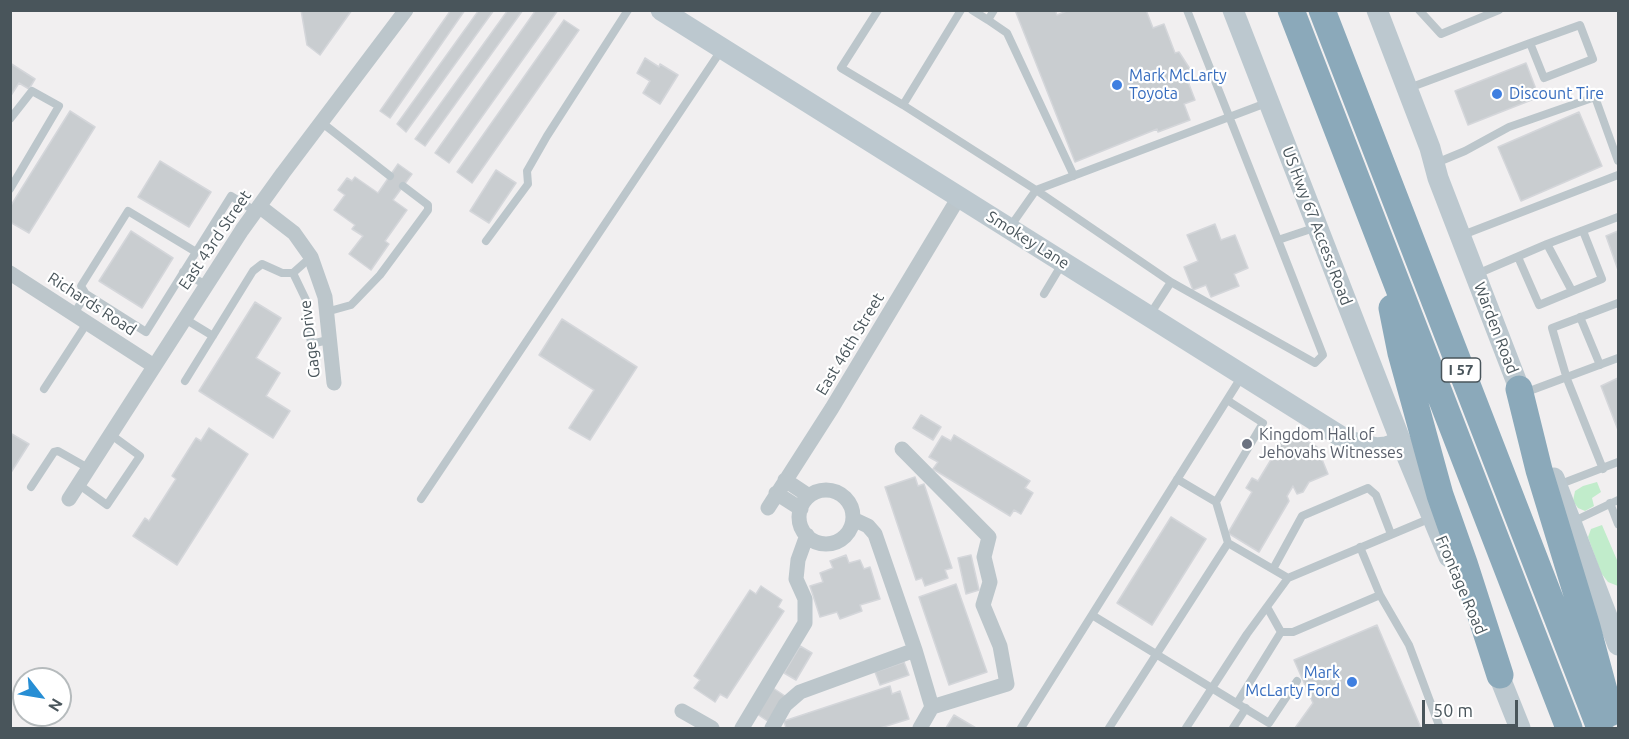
<!DOCTYPE html>
<html>
<head>
<meta charset="utf-8">
<style>
  body { margin:0 }
  #map { position:relative; width:1629px; height:739px; overflow:hidden; background:#f1eff0; font-family:Ubuntu,sans-serif }
  canvas { display:block }
  .frame { position:absolute; inset:0; border:12px solid #49555b; pointer-events:none }
  .north { position:absolute; left:12px; top:667px; width:60px; height:60px; box-sizing:border-box; background:#fff; border:2px solid #b6bbbd; border-radius:50%; rotate:121deg; font-size:16px; font-weight:700; line-height:24px; text-align:center; color:#49555b }
  .north::after { content:''; display:block; margin:auto; width:21px; height:27px; background:#278ed4; clip-path:polygon(50% 0,100% 100%,50% 72%,0 100%) }
  .scale { position:absolute; left:1422px; top:700px; width:96px; height:27px; box-sizing:border-box; border:3px solid #49555b; border-top:0; padding-left:8px; font-size:18px; line-height:21px; white-space:nowrap; color:#49555b; -webkit-text-stroke:4px #fff; paint-order:stroke }
</style>
</head>
<body>
<div id="map">
<canvas width="1629" height="739"></canvas>
<div class="frame"></div>
<div class="north">N</div>
<div class="scale">50 m</div>
</div>
<script>
const context = document.querySelector('canvas').getContext('2d');
context.lineJoin = 'round';
function fill(path, color) {
  context.fillStyle = color;
  context.fill(path, 'evenodd');
}
function poly(rows) {
  const path = new Path2D();
  for (const r of rows) {
    if (r.length === 3) {
      path.moveTo(r[0] + r[2], r[1]);
      path.arc(r[0], r[1], r[2], 0, 2 * Math.PI);
      continue;
    }
    path.moveTo(r[0], r[1]);
    for (let i = 2; i < r.length; i += 2) path.lineTo(r[i], r[i + 1]);
  }
  return path;
}
function trace(path, color, width, dash) {
  context.strokeStyle = color;
  context.lineWidth = width;
  context.lineCap = dash ? 'butt' : 'round';
  context.setLineDash(dash || []);
  context.stroke(path);
}
function label(font, color, halo, rows, align = 'center') {
  context.font = font + ' Ubuntu,sans-serif';
  context.lineWidth = 4.5;
  context.setLineDash([]);
  context.textBaseline = 'middle';
  context.strokeStyle = halo;
  context.fillStyle = color;
  for (const [text, x, y, turn = 0] of rows) {
    context.save();
    context.translate(x, y);
    context.rotate((+turn || 0) * Math.PI / 180);
    context.textAlign = isNaN(turn) ? turn : align;
    if (halo) context.strokeText(text, 0, 0);
    context.fillText(text, 0, 0);
    context.restore();
  }
}
const green = poly([
  [1597,482,1601,492,1592,498,1594,506,1585,511,1578,508,1573,501,1575,491,1583,486],
  [1602,525,1617,560,1618,559,1618,586,1608,582,1601,573,1588,537,1591,529]
]);
const building = poly([
  [301,10,352,10,320,55,307,45,301,10],
  [451,10,465,10,390,118,380,111,451,10],
  [479,10,494,10,406,132,397,124,479,10],
  [508,10,523,10,425,146,415,139,508,10],
  [536,10,558,10,449,163,435,153,536,10],
  [1015,10,1055,10,1057,15,1069,10,1146,10,1153,28,1164,24,1175,53,1179,52,1190,69,1184,71,1195,100,1184,104,1190,120,1158,132,1157,129,1075,162,1015,10],
  [564,20,579,30,472,183,457,172,564,20],
  [645,58,659,67,660,64,678,75,660,104,643,93,650,81,637,73,645,58],
  [10,63,35,79,29,89,19,83,10,97,10,63],
  [1526,63,1539,97,1468,125,1455,91,1526,63],
  [70,111,95,127,29,233,10,222,10,207,70,111],
  [1579,112,1602,166,1521,201,1498,147,1579,112],
  [160,161,211,192,189,227,138,197,160,161],
  [398,164,412,174,393,200,407,210,385,241,389,244,371,270,349,254,363,236,352,229,355,225,334,210,345,195,338,190,347,178,352,181,355,177,378,193,398,164],
  [496,170,516,183,489,223,470,211,496,170],
  [1215,224,1221,240,1235,235,1248,268,1234,274,1239,286,1211,297,1206,285,1193,290,1184,267,1198,261,1187,235,1215,224],
  [131,231,173,258,142,308,99,281,131,231],
  [1618,231,1618,270,1606,236,1618,231],
  [255,302,281,318,256,358,280,373,266,396,290,411,273,438,199,391,255,302],
  [562,319,637,367,590,440,569,428,594,390,539,355,562,319],
  [1618,378,1618,430,1601,386,1618,378],
  [921,415,941,427,933,440,913,428,921,415],
  [209,428,248,454,177,565,133,536,145,518,149,521,176,479,172,476,196,438,201,441,209,428],
  [1289,430,1317,447,1328,474,1309,482,1303,492,1297,494,1293,486,1287,496,1289,501,1259,552,1228,533,1252,492,1246,488,1252,478,1258,481,1289,430],
  [10,433,29,444,10,474,10,433],
  [954,435,1030,481,1025,488,1033,493,1021,514,1014,510,1010,516,933,469,938,462,929,457,942,436,951,441,954,435],
  [915,477,918,486,924,484,952,568,945,570,948,578,925,586,922,578,916,580,885,487,915,477],
  [1171,517,1206,539,1152,625,1117,603,1171,517],
  [846,555,849,563,860,560,864,569,870,567,880,599,860,605,862,611,840,619,837,612,820,617,810,586,823,582,820,573,833,568,830,561,846,555],
  [971,555,979,590,966,594,958,558,971,555],
  [956,584,987,672,949,685,919,597,956,584],
  [761,586,782,600,778,607,784,611,727,698,720,694,715,702,694,688,700,680,694,676,750,590,756,594,761,586],
  [1377,625,1421,728,1295,728,1313,703,1294,660,1377,625],
  [800,646,812,653,796,680,784,673,800,646],
  [904,662,909,675,880,685,875,672,904,662],
  [890,686,892,694,900,691,909,719,880,728,786,728,784,721,890,686],
  [773,688,785,696,769,722,757,714,773,688],
  [954,715,976,728,946,728,954,715]
]);
const lane = poly([
  [878,10,841,68,903,105,1036,190,1171,282,1315,363,1323,355,1278,240,1317,227],
  [972,10,988,20,994,10],
  [1187,10,1278,240],
  [1419,10,1441,34,1499,10],
  [988,20,1007,33,1074,176],
  [1409,88,1530,43,1580,25,1593,59,1544,78,1530,43],
  [903,105,961,10],
  [10,119,32,91,59,106,10,189],
  [321,122,390,176],
  [1436,163,1465,151,1509,127,1595,97,1618,161],
  [1010,227,1036,190,1269,102],
  [1460,236,1618,175],
  [486,241,528,184,527,171,547,136,628,10],
  [1547,244,1572,291],
  [1518,257,1539,305,1602,279,1583,231],
  [183,272,206,285],
  [293,273,306,300,311,344,328,340],
  [1477,274,1547,244,1618,217],
  [86,294,81,286,128,211,196,252],
  [1044,294,1062,264],
  [326,312,351,305,355,301,380,275,428,210,428,205,403,186],
  [74,314,86,294,146,332,231,196,255,211],
  [1149,316,1171,282],
  [1580,317,1600,365],
  [185,319,213,336],
  [185,381,253,271,262,264,282,273,293,273,311,257],
  [44,389,87,323],
  [1524,393,1618,358],
  [1603,469,1567,379,1552,328,1618,303],
  [1177,479,1216,502,1228,543],
  [78,484,107,505,140,456,110,434],
  [1558,485,1618,462],
  [31,487,54,452,58,451,88,468],
  [421,499,722,49],
  [1216,502,1263,423,1227,400],
  [1610,503,1618,524],
  [1572,522,1618,500],
  [1360,547,1380,595,1409,645,1440,728],
  [1273,569,1302,516,1368,488,1376,495,1391,534],
  [1267,607,1281,632],
  [1092,615,1269,723,1297,681],
  [1281,632,1293,632,1380,595],
  [1237,703,1281,632],
  [1021,728,1242,376],
  [1109,728,1228,543,1288,578],
  [1186,728,1247,634,1288,578,1431,518],
  [1233,728,1246,708]
]);
const street = poly([
  [259,206,294,233,311,257,325,297,334,383],
  [10,273,154,366],
  [785,480,809,496],
  [826,517,27],
  [776,493,801,509],
  [69,499,242,230,283,173,406,10],
  [768,508,832,408,959,197],
  [853,519,868,526,875,534,915,650,932,707,1007,684,1000,646,983,605,990,582,984,557,989,537,902,449],
  [682,711,712,728],
  [742,728,805,623,805,599,796,579,798,560,807,535],
  [772,728,785,705,800,692,915,650],
  [920,728,932,707]
]);
const secondary = poly([
  [661,10,1348,441,1376,448,1386,447,1401,442],
  [1233,10,1401,442,1449,557],
  [1377,10,1430,148,1438,178,1524,401],
  [1554,478,1618,645],
  [1494,663,1520,728]
]);
const highway = poly([
  [1291,10,1569,728],
  [1322,10,1600,728],
  [1392,308,1401,353,1440,495,1464,563,1500,675],
  [1519,389,1539,470,1587,627,1610,713]
]);
const markers = [
  [1117,85,6,"#3f7fe0"],
  [1497,94,6,"#3f7fe0"],
  [1247,444,6,"#6b7280"],
  [1352,682,6,"#3f7fe0"]
];
const shields = [
  [1461,370,39]
];
const shieldNames = [
  ["I 57",1461,370]
];
const shopNames = [
  ["Mark McLarty",1129,76],
  ["Toyota",1129,94],
  ["Discount Tire",1509,94],
  ["Mark",1340,673,"right"],
  ["McLarty Ford",1340,691,"right"]
];
const streetNames = [
  ["US Hwy 67 Access Road",1317,226,69],
  ["East 43rd Street",215,240,-56],
  ["Smokey Lane",1028,240,32],
  ["Richards Road",92,304,33],
  ["Warden Road",1496,328,69],
  ["Gage Drive",310,339,-97],
  ["East 46th Street",850,344,-59],
  ["Frontage Road",1461,585,67]
];
const worshipNames = [
  ["Kingdom Hall of",1259,435],
  ["Jehovahs Witnesses",1259,453]
];
fill(green, '#c1eccb');
fill(building, '#c9cdd0');
trace(building, '#d4d6da', 1.5);
trace(lane, '#bcc6cb', 8);
trace(street, '#bcc6cb', 15);
trace(secondary, '#bcc8cf', 21);
trace(highway, '#8ba9ba', 27);
for (const [x, y, r, color] of markers) {
  const dot = new Path2D();
  dot.arc(x, y, r, 0, 2 * Math.PI);
  context.fillStyle = color;
  context.fill(dot);
  trace(dot, '#fff', 2);
}
for (const [x, y, w] of shields) {
  const box = new Path2D();
  box.roundRect(x - w / 2, y - 12, w, 24, 4.5);
  context.fillStyle = '#fff';
  context.fill(box);
  trace(box, '#49555b', 1.5);
}
label('bold 15px', '#49555b', null, shieldNames);
label('16px', '#366cbe', '#fff', shopNames, 'left');
label('16px', '#49555b', '#fff', streetNames);
label('16px', '#5b616d', '#fff', worshipNames, 'left');
</script>
</body>
</html>
